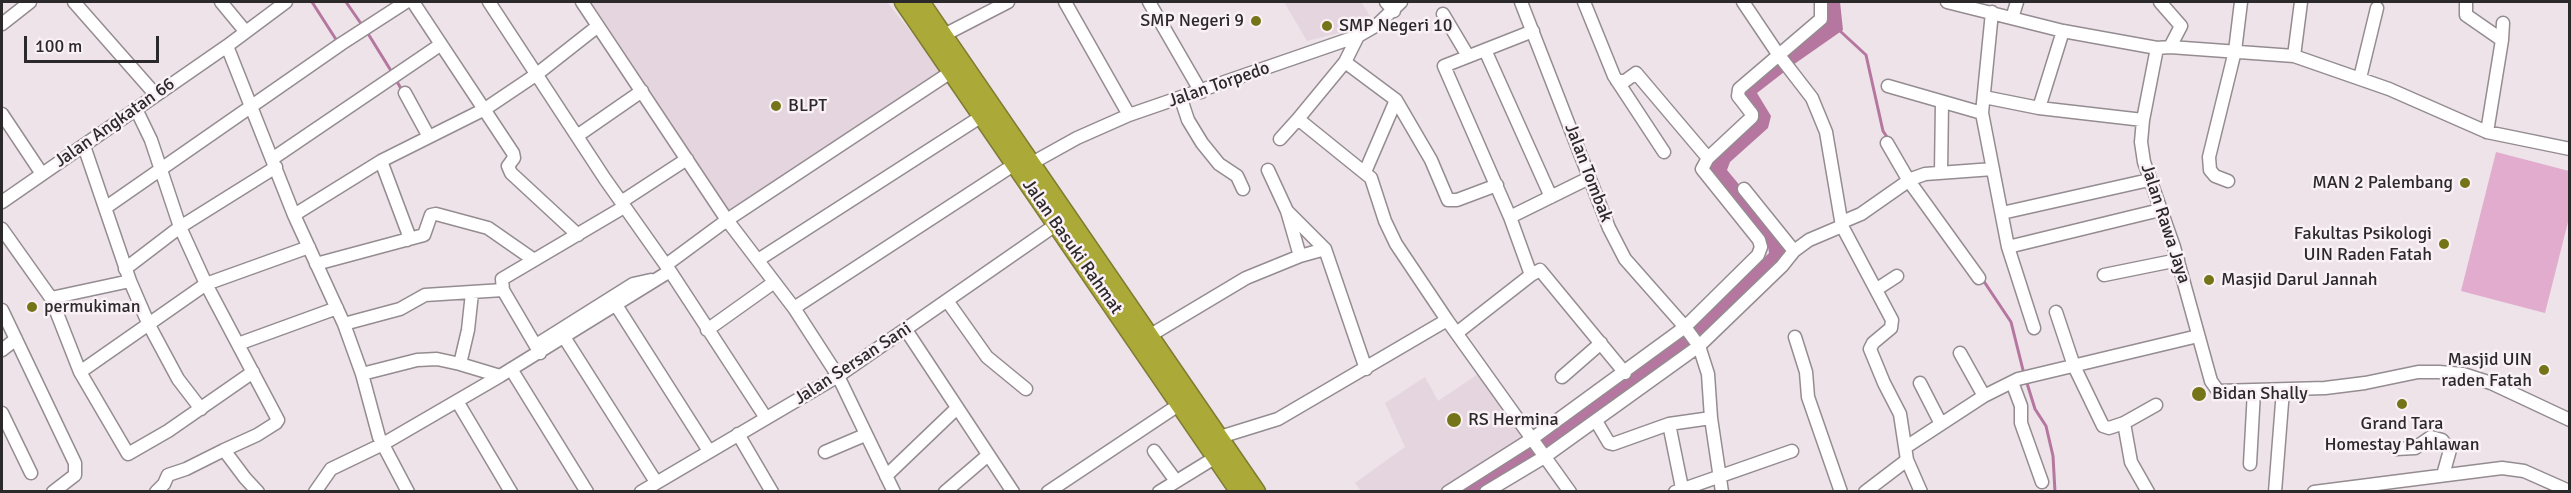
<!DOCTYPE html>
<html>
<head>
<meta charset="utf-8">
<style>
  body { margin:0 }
  #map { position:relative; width:2571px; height:493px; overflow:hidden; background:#ede3e9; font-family:Signika,sans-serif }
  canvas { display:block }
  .frame { position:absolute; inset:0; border:3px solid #2c292b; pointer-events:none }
  .scale { position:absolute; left:24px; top:36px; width:135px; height:27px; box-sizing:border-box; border:3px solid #2c292b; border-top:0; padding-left:8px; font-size:18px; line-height:21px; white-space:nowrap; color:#2c292b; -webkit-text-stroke:4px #faf1f6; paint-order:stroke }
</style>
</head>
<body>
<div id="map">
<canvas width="2571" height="493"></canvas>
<div class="frame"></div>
<div class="scale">100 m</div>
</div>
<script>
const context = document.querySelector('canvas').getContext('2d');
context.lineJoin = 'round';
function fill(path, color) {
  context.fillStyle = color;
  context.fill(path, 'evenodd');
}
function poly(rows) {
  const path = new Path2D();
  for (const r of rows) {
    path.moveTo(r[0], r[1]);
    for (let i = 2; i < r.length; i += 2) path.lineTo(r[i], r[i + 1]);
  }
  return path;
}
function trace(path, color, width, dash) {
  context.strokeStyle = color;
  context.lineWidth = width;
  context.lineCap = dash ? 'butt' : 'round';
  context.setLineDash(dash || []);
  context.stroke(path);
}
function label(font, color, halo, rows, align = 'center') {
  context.font = font + ' Signika,sans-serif';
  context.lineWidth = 5;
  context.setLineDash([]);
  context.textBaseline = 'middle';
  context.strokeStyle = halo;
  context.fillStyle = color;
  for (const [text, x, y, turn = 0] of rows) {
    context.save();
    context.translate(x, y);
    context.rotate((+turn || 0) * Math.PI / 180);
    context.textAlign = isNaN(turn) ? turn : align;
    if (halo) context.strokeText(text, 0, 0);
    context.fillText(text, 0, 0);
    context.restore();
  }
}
const built = poly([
  [591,2,887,2,943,72,730,214],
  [1284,2,1361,2,1372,19,1338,33,1307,41],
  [1481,372,1527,438,1443,491,1361,491,1355,483,1405,447,1385,403,1425,377,1438,401]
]);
const green = poly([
  [2496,152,2569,171,2569,218,2545,313,2461,291]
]);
const water = poly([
  [1826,2,1840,2,1843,30,1790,67,1781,56,1822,25],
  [1779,57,1788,69,1757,93,1771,116,1768,128,1730,162,1727,170,1775,228,1787,256,1699,342,1690,329,1769,253,1768,247,1708,173,1706,167,1753,120,1740,94],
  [1685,333,1693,347,1547,451,1538,441],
  [1533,443,1542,455,1482,491,1455,492]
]);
const stream = poly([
  [312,2,337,41],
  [346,2,362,25],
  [1839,30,1866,55,1883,131,1889,140],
  [367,32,393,74],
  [396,80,403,92],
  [1983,280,2011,322,2024,374],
  [2026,380,2035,409,2046,426,2053,456,2055,492]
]);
const minor = poly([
  [74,2,155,94],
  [221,2,245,31],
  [413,2,513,153,514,158,508,166,511,173,578,235],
  [489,2,605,179,670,271,766,418],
  [582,2,727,220,794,308,838,376,894,492],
  [1065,2,1129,115],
  [1149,2,1201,92],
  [1386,2,1394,11],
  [1521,2,1609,228,1625,259,1685,327,1699,346,1708,374,1711,418,1722,492],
  [1584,2,1614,76,1664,152],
  [1743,2,1778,54,1812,98,1826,132,1842,226,1892,320,1891,328,1873,343,1870,349,1884,383,1900,414,1907,460,1921,492],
  [1947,2,2063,31,2157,48],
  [2160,2,2181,26,2170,47],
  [2466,2,2466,15,2502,40],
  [1992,12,1982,113,2008,247,2034,328],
  [1443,14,1468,56],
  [2012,18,2017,2],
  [2,24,30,2],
  [1533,31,1444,66,1510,217,1589,178],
  [944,35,1008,2],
  [227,46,294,215,344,324,362,374,379,437,408,492],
  [1485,50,1551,197],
  [2294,56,2301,2],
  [1345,62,1396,100,1431,160,1448,200,1457,200,1497,185],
  [2360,78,2377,8],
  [1617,81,1625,81,1636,73,1708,158],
  [1888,86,1982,113],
  [405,93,429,137],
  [1984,97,2039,108,2143,120],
  [1181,99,1188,120,1202,143,1219,164,1237,176,1243,189],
  [2039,108,2063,31],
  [136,109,151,140,180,227,206,284,278,420,276,423,257,435,224,450],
  [2,114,42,174],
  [1298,119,1345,62,1358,36],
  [2487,132,2502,40,2503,23],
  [577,136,642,91],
  [1280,139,1298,119,1371,178,1385,221,1396,244,1447,320,1570,492],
  [1887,143,1909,181,1979,278],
  [84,146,130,281,149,325,178,379,201,409],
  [2570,149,2487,132,2389,89,2294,56,2170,47,2157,48,2143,120,2141,142,2144,162,2174,247,2211,381,2218,391,2325,388,2365,383,2418,372,2439,372,2463,374,2491,383,2570,420],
  [272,159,440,45],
  [381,161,408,233,407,240],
  [1032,163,1077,138,1129,115,1358,36,1377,25,1401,2],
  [1268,170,1287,211,1300,256],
  [1365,172,1396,100],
  [1941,173,1942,102],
  [2228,181,2215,176,2210,170,2209,157,2235,51,2241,2],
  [1744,189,1794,251],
  [2,202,227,46,286,2],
  [621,202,687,159],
  [105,208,341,44,406,2],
  [1287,211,1325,249,1366,369],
  [2002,213,2149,180],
  [294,215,381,161,485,109,537,74,598,26],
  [1510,217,1531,275,1540,270,1625,373],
  [1842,222,1861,214,1911,179,1925,174,1993,169],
  [2,229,51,298,80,372,128,454,168,431,253,372],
  [2008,247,2160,210],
  [758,260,982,116],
  [316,264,424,235,431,215,436,214,488,228,534,260],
  [666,265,727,220,951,72],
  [125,269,180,227,276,167],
  [2104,275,2178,260],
  [1877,289,1897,276],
  [51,298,130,281],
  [948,302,987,357,1026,389],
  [616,305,709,451],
  [794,308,1015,164],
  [2,310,75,463,75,475,53,492],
  [2056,312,2074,366,2103,426,2109,428,2124,423,2156,405],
  [344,324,400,309,425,295,503,290],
  [707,330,773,283],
  [906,330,1013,492],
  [1458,332,1531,275],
  [1149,336,1246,278,1300,256,1325,249],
  [564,337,656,482],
  [1795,337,1806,372,1808,397,1841,492],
  [238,344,337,308],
  [536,345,633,284,651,280],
  [2,350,16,339],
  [540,353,503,290,502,279,624,207],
  [1960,353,1984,396],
  [460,364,468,330,472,293],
  [511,369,587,492],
  [80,372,206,284,309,247],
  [362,374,417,360,437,359,460,364,500,376],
  [1562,377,1601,343],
  [2012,382,2021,406,2021,423,2042,482],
  [1920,383,1941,424],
  [457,401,511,492],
  [2,413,31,473],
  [1596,421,1609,443,1613,444,1669,424,1711,418],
  [2124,423,2131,462,2148,492],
  [1669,424,1682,488],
  [738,434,772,492],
  [1220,437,1278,419,1447,320],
  [1906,447,1984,396,2018,379,2198,336],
  [2396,449,2415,448,2431,437,2442,440,2450,450,2443,475],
  [1154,451,1176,481],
  [825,452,865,435],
  [2250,464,2254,391],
  [886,476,956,409],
  [156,492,164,484,168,475,186,469,224,450,245,478,258,492],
  [315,492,331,469,383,444,500,376,670,271],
  [641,492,838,376,1057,224],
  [945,492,987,456],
  [1048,492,1180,404],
  [1159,492,1216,457],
  [1448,492,1533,438,1685,327,1758,255,1761,247,1759,240,1702,169,1708,158,1752,117,1752,114,1738,96,1739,89,1821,19,1821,2],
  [1486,492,1546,456,1699,346,1782,266,1794,251,1809,240,1842,226],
  [1675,492,1792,451],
  [1865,492,1907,460],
  [2275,492,2283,390],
  [2314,492,2502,468,2524,471,2567,490]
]);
const highway = poly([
  [904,2,1240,492],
  [920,2,1256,492]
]);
const markers = [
  [1256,21,6,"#767419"],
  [1327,26,6,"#767419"],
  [776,106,6,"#767419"],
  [2465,183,6,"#767419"],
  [2444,244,6,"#767419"],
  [2209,280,6,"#767419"],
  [32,307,6,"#767419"],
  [2544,370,6,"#767419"],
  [2199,394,8,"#767419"],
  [2402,404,6,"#767419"],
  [1454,420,8,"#767419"]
];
const poiNames = [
  ["SMP Negeri 9",1244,21,"right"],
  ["SMP Negeri 10",1339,26],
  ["BLPT",788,106],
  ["MAN 2 Palembang",2453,183,"right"],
  ["Fakultas Psikologi",2432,234,"right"],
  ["UIN Raden Fatah",2432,255,"right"],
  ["Masjid Darul Jannah",2221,280],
  ["permukiman",44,307],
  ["Masjid UIN",2532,360,"right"],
  ["raden Fatah",2532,381,"right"],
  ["Bidan Shally",2212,394],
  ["RS Hermina",1468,420],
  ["Grand Tara",2402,424,"center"],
  ["Homestay Pahlawan",2402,445,"center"]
];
const streetNames = [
  ["Jalan Torpedo",1219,85,-19],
  ["Jalan Angkatan 66",115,123,-35],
  ["Jalan Tombak",1588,173,69],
  ["Jalan Rawa Jaya",2165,224,72],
  ["Jalan Basuki Rahmat",1072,247,55],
  ["Jalan Sersan Sani",853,364,-33]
];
fill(built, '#e5d5df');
fill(green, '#e1acce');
fill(water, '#b5779f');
trace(stream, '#b5779f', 3);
trace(minor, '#948c91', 15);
trace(highway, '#7f7c33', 21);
trace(minor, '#fff', 12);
trace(highway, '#aba937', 18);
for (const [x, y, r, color] of markers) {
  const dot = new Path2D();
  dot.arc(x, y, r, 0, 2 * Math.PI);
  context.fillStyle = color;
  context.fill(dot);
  trace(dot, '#faf1f6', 2);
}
label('18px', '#2c292b', '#faf1f6', poiNames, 'left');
label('18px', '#2c292b', '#faf1f6', streetNames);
</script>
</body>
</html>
